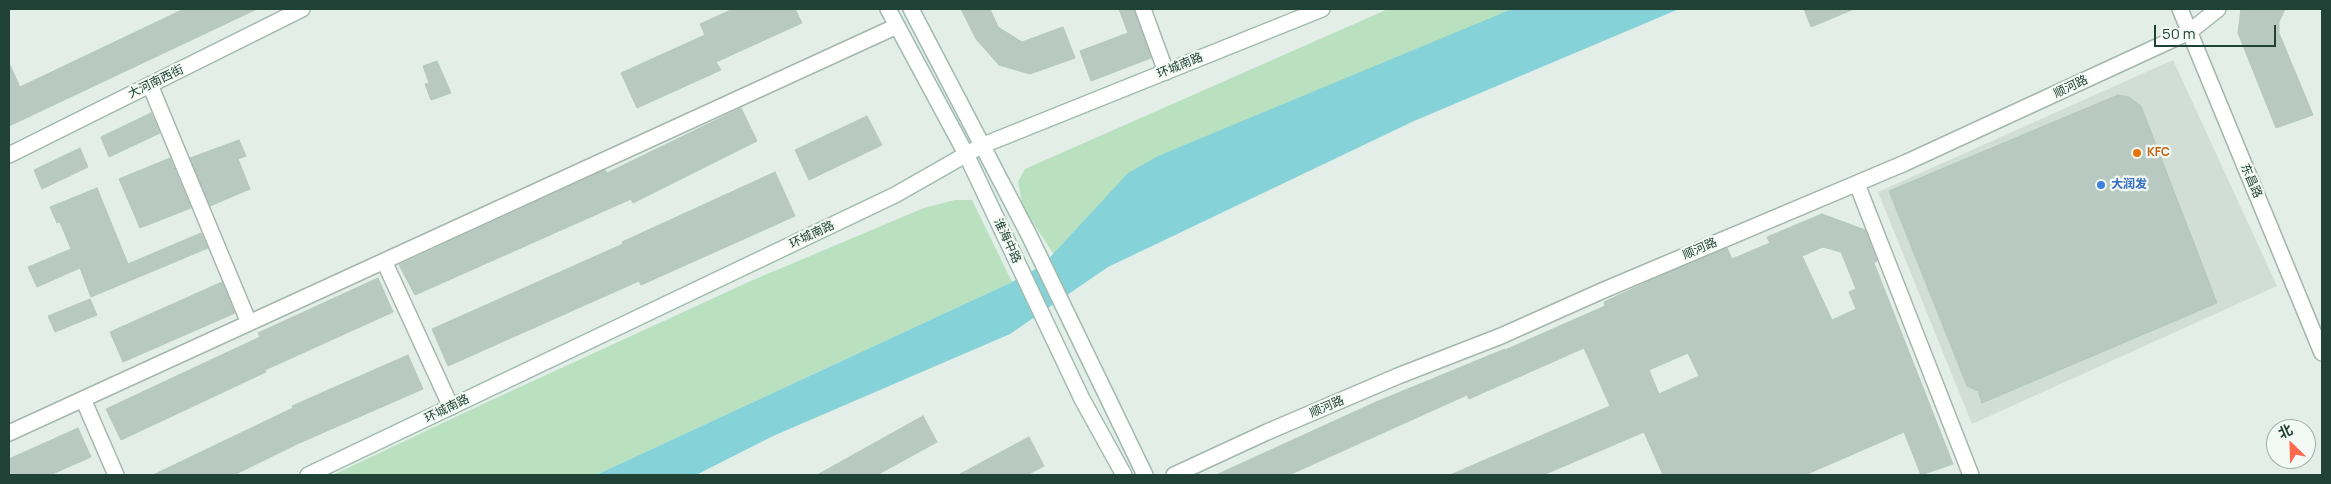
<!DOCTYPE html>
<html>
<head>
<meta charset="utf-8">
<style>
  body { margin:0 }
  #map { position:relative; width:2331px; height:484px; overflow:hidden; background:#e2eee7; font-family:Manrope,"Noto Sans SC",sans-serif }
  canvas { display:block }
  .frame { position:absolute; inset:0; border:10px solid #204135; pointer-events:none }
  .north { position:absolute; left:2266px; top:419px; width:50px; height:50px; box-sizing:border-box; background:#f3faf6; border:1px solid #9fb0a9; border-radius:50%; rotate:336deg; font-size:14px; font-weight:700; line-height:20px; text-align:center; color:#204135 }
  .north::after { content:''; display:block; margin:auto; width:18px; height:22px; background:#ff6a4f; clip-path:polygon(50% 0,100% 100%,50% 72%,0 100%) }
  .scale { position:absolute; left:2154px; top:25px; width:122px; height:22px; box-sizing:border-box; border:2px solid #204135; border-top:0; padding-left:6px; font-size:15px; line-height:18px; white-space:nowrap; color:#204135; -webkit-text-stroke:4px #f3faf6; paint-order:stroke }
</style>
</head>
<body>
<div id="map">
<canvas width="2331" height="484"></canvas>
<div class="frame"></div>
<div class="north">北</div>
<div class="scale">50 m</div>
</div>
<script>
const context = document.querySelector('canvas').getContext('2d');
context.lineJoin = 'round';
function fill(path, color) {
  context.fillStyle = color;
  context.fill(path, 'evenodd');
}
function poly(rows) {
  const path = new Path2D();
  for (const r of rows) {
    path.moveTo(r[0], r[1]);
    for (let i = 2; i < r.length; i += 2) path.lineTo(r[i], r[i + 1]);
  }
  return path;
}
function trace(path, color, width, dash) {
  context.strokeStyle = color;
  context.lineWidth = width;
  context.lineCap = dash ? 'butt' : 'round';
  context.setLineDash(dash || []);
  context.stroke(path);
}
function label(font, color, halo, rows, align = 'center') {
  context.font = font + ' Manrope,"Noto Sans SC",sans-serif';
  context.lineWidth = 4.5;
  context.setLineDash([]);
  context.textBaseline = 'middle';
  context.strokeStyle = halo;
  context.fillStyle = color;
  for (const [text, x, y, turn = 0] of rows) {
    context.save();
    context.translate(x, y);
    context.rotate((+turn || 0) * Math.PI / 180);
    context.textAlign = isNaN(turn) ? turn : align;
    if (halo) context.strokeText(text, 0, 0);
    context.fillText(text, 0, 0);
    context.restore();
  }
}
const built = poly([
  [2173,60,2277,286,1972,424,1878,192]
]);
const green = poly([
  [1388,9,1531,9,1056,258,1023,207,1018,182,1025,169],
  [955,200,972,200,1012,282,596,475,333,475,483,404,753,280,924,208]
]);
const water = poly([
  [1512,9,1679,9,1414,121,1108,267,1010,334,773,436,696,475,596,475,1012,282,1043,265,1128,173,1158,156]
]);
const building = poly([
  [184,9,257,9,9,126,9,63,20,87,184,9],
  [733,9,795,9,802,23,716,62,721,70,637,108,621,73,705,35,700,24,733,9],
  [961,9,990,9,998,27,1022,42,1063,27,1075,58,1030,74,999,65,976,39,961,9],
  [1119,9,1134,9,1151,58,1091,81,1080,51,1128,33,1119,9],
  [1804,9,1854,9,1811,27,1804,9],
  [2241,9,2285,9,2279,22,2279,33,2313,115,2276,128,2238,33,2241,9],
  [437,61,451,93,431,100,425,84,429,83,423,66,437,61],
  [2118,95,2129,97,2141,106,2217,303,1982,403,1978,391,1967,386,1889,191,2118,95],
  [741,108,757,141,633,203,631,199,415,295,399,265,605,170,607,173,741,108],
  [151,113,160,133,109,157,101,137,151,113],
  [867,116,882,145,809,180,795,150,867,116],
  [239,140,246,156,238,159,250,189,210,206,190,158,239,140],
  [80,148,88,167,42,189,34,170,80,148],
  [170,158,191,208,140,228,119,179,170,158],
  [775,172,795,216,641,285,639,281,448,366,432,329,623,244,622,242,775,172],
  [97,188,128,264,201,233,208,248,91,297,80,268,37,287,28,267,71,249,60,222,57,223,50,207,97,188],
  [1822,214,1865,230,1877,261,1874,263,1953,464,1921,475,1904,432,1805,475,1663,475,1644,432,1543,475,1450,475,1610,406,1584,348,1469,399,1467,395,1289,475,1216,475,1376,402,1505,349,1505,350,1605,306,1604,302,1667,273,1727,248,1732,259,1770,243,1767,237,1822,214],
  [1823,247,1841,252,1856,289,1849,292,1856,309,1832,320,1802,256,1823,247],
  [1688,353,1699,376,1659,394,1649,370,1688,353],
  [378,278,393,312,265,370,266,372,121,440,106,409,260,337,258,333,378,278],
  [222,282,235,313,123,362,110,332,222,282],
  [90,299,97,315,55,332,48,316,90,299],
  [408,355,423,389,297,444,234,475,153,475,293,408,292,406,408,355],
  [923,416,937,442,877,475,817,475,923,416],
  [78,428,91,457,50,475,9,475,9,459,78,428],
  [1029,437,1044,466,1027,475,958,475,1029,437]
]);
const minor = poly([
  [1143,9,1166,72],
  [150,85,249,323],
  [1857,184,1971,475],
  [384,261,451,407],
  [83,399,116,475],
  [9,433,897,26],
  [1174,475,1267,432,1398,376,1501,336,1604,290,1905,163,2189,32,2218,9]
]);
const tertiary = poly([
  [2180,9,2322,353],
  [9,155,302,9]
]);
const secondary = poly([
  [888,9,966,154,1082,399,1124,475],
  [911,9,1029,235,1145,475],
  [308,475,895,195,981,146,1322,9]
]);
const markers = [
  [2137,153,5,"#e8710a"],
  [2101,185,5,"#3f7fe0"]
];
const streetNames = [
  ["环城南路",1180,66,-22],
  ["大河南西街",156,82,-26],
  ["顺河路",2071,87,-25],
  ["东昌路",2251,181,67],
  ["环城南路",812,235,-25],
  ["淮海中路",1007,241,65],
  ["顺河路",1700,249,-23],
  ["顺河路",1327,407,-23],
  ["环城南路",447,409,-26]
];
const foodNames = [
  ["KFC",2147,153]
];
const shopNames = [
  ["大润发",2111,185]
];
fill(built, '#d0ded6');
fill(green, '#b9e1c0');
fill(water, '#85d3d8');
fill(building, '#b7c9c0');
trace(building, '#b4c8be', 1);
trace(minor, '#a4b7ae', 18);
trace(tertiary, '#a4b7ae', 18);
trace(secondary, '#9fbbaf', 18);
trace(minor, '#fff', 15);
trace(tertiary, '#fff', 15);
trace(secondary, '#fff', 15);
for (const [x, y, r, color] of markers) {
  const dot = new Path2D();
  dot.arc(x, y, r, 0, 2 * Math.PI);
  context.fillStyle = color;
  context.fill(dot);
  trace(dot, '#f3faf6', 2);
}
label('12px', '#204135', '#f3faf6', streetNames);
label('bold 12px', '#c56008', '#f3faf6', foodNames, 'left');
label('bold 12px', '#366cbe', '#f3faf6', shopNames, 'left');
</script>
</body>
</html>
